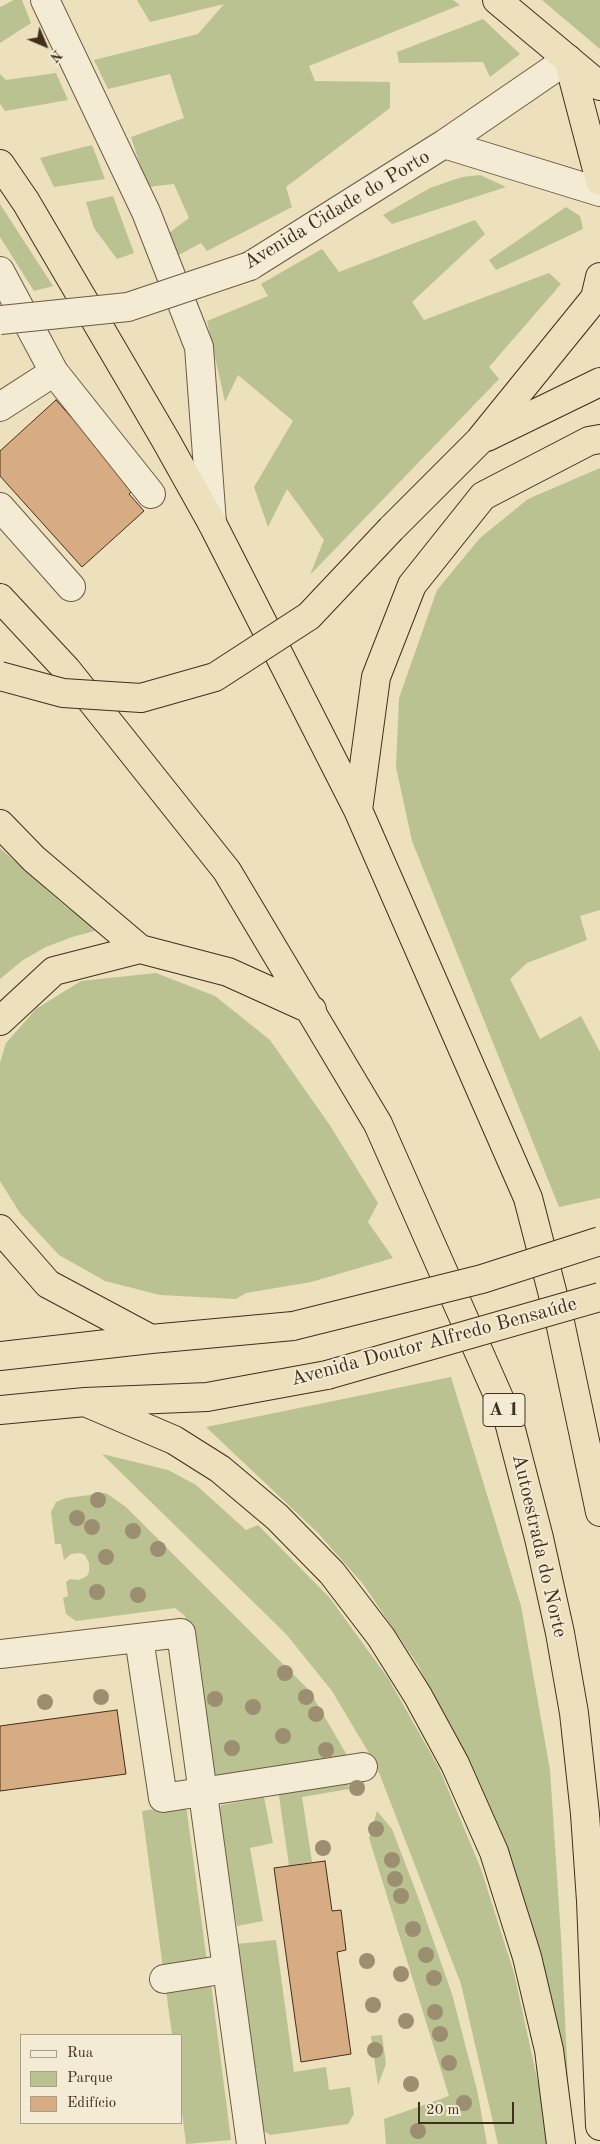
<!DOCTYPE html>
<html>
<head>
<meta charset="utf-8">
<style>
  body { margin:0 }
  #map { position:relative; width:600px; height:2144px; overflow:hidden; background:#ece0bd; font-family:"Old Standard TT",serif }
  canvas { display:block }
  .legend { position:absolute; left:20px; top:2034px; width:162px; height:90px; box-sizing:border-box; background:#f3ebd4; border:1px solid #ac9f8a; margin:0; padding:6px 9px; list-style:none; font-size:15px; color:#422e1c }
  .legend li { display:flex; align-items:center; gap:10px; height:25px }
  .legend b { width:25px; border:1px solid #ac9f8a }
  .north { position:absolute; left:20px; top:20px; width:50px; height:50px; -webkit-text-stroke:4px #f3ebd4; paint-order:stroke; rotate:135deg; font-size:14px; font-weight:700; line-height:20px; text-align:center; color:#422e1c }
  .north::after { content:''; display:block; margin:auto; width:18px; height:22px; background:#422e1c; clip-path:polygon(50% 0,100% 100%,50% 72%,0 100%) }
  .scale { position:absolute; left:418px; top:2102px; width:96px; height:22px; box-sizing:border-box; border:2px solid #422e1c; border-top:0; padding-left:6px; font-size:15px; line-height:18px; white-space:nowrap; color:#422e1c; -webkit-text-stroke:4px #f3ebd4; paint-order:stroke }
</style>
</head>
<body>
<div id="map">
<canvas width="600" height="2144"></canvas>
<ul class="legend">
<li><b style="height:6px;background:#f3ebd4"></b>Rua</li>
<li><b style="height:14px;background:#b9c290"></b>Parque</li>
<li><b style="height:14px;background:#d7ac83"></b>Edifício</li>
</ul>
<div class="north">N</div>
<div class="scale">20 m</div>
</div>
<script>
const context = document.querySelector('canvas').getContext('2d');
context.lineJoin = 'round';
function fill(path, color) {
  context.fillStyle = color;
  context.fill(path, 'evenodd');
}
function poly(rows) {
  const path = new Path2D();
  for (const r of rows) {
    path.moveTo(r[0], r[1]);
    for (let i = 2; i < r.length; i += 2) path.lineTo(r[i], r[i + 1]);
  }
  return path;
}
function trace(path, color, width, dash) {
  context.strokeStyle = color;
  context.lineWidth = width;
  context.lineCap = dash ? 'butt' : 'round';
  context.setLineDash(dash || []);
  context.stroke(path);
}
function label(font, color, halo, rows, align = 'center') {
  context.font = font + ' "Old Standard TT",serif';
  context.lineWidth = 4;
  context.setLineDash([]);
  context.textBaseline = 'middle';
  context.strokeStyle = halo;
  context.fillStyle = color;
  for (const [text, x, y, turn = 0] of rows) {
    context.save();
    context.translate(x, y);
    context.rotate((+turn || 0) * Math.PI / 180);
    context.textAlign = isNaN(turn) ? turn : align;
    if (halo) context.strokeText(text, 0, 0);
    context.fillText(text, 0, 0);
    context.restore();
  }
}
const green = poly([
  [14,0,22,0,31,23,0,43,0,7],
  [137,0,453,0,460,5,309,66,315,81,390,82,390,108,286,187,292,207,207,251,201,243,175,257,165,236,189,218,174,184,147,187,131,137,184,118,170,74,108,89,94,60,198,34,224,4,150,22],
  [542,0,600,0,600,49],
  [483,19,520,54,490,77,483,62,399,63,397,52],
  [56,73,68,100,5,111,0,104,0,74,6,80],
  [92,145,105,179,54,187,40,158],
  [480,175,506,187,392,224,383,215,430,188,462,177],
  [113,196,134,253,117,259,94,228,86,202],
  [0,204,53,286,34,291,0,237],
  [566,207,580,216,583,229,496,270,489,260],
  [475,220,485,234,412,302,424,320,549,273,561,284,489,367,499,379,310,575,324,540,287,489,268,527,254,487,293,421,238,375,225,402,207,321,268,296,261,284,322,249,339,272],
  [600,468,600,910,580,916,587,940,527,963,510,979,540,1039,581,1016,600,1052,600,1198,559,1207,412,841,396,767,399,698,437,590,480,538,528,499],
  [0,848,65,906,98,930,72,937,46,947,23,960,0,979],
  [156,973,215,996,270,1040,329,1124,378,1203,368,1222,393,1258,311,1282,246,1293,236,1299,160,1295,105,1281,59,1255,20,1213,0,1181,0,1063,6,1043,36,1009,81,981],
  [451,1377,521,1606,550,1770,561,1937,569,2102,482,1792,418,1665,363,1584,318,1533,206,1427],
  [102,1454,168,1470,196,1485,246,1530,258,1525,329,1597,388,1678,439,1768,481,1869,514,1973,542,2101,546,2144,498,2144,461,1984,376,1765,332,1691,286,1634],
  [106,1493,126,1507,309,1690,351,1762,218,1776,208,1768,185,1616,175,1608,76,1621,66,1614,63,1598,68,1596,66,1582,70,1579,79,1580,87,1576,89,1572,89,1563,85,1555,80,1553,71,1554,64,1560,61,1544,55,1544,51,1512,56,1502,66,1498],
  [347,1778,349,1789,302,1797,312,1862,289,1866,278,1789],
  [264,1797,273,1843,250,1848,263,1921,237,1926,216,1812,222,1805],
  [186,1805,207,1962,163,1968,142,1811],
  [377,1811,392,1829,418,1897,452,1994,477,2090,487,2144,386,2144,384,2119,449,2096,369,1838],
  [276,1940,294,2072,326,2067,329,2090,350,2087,354,2114,348,2124,270,2135,262,2130,237,1944],
  [211,1984,231,2140,186,2144,181,2104,181,2035,172,2035,166,1990],
  [382,2035,386,2064,378,2085,371,2036]
]);
const building = poly([
  [56,400,135,488,129,494,144,511,82,567,0,476,0,451,56,400],
  [117,1710,126,1774,0,1791,0,1726,117,1710],
  [325,1861,332,1911,341,1910,346,1950,337,1952,351,2054,301,2062,274,1868,325,1861]
]);
const minor = poly([
  [45,0,146,212,199,347,212,523],
  [444,144,600,192],
  [250,266,444,144,568,59],
  [0,271,54,372,0,407],
  [54,372,151,494],
  [0,507,71,587],
  [139,1638,163,1798,363,1767],
  [0,1654,181,1633,251,2144],
  [164,1979,227,1969]
]);
const highway = poly([
  [497,0,600,86],
  [568,59,600,181],
  [0,164,26,202,165,439,212,523,358,810,528,1198,560,1322,600,1512],
  [487,437,600,382],
  [391,529,479,441,595,298,600,277],
  [0,598,67,670,227,871,378,1124,508,1418,539,1538,560,1633,574,1713,585,1814,591,1901,600,2126],
  [358,810,376,677,412,585,483,496,589,441,600,439],
  [0,824,34,859,140,949,228,972,312,1010],
  [0,1021,54,971,140,949],
  [0,1229,48,1284,151,1339],
  [0,1356,151,1339,293,1326],
  [85,1402,174,1440,220,1469,277,1517,332,1573,381,1637,418,1696,455,1764,494,1852,527,1957,549,2050,561,2144],
  [0,1410,85,1402,207,1397,327,1375]
]);
const minorBridge = poly([
  [0,320,128,307,250,266]
]);
const highwayBridge = poly([
  [0,676,63,693,141,698,215,677,309,616,391,529],
  [293,1326,482,1279,600,1241],
  [327,1375,600,1297]
]);
const trees = [
  [98,1500],
  [77,1518],
  [92,1527],
  [133,1531],
  [158,1549],
  [106,1557],
  [97,1592],
  [138,1595],
  [285,1673],
  [101,1697],
  [306,1697],
  [215,1699],
  [45,1702],
  [253,1707],
  [316,1714],
  [283,1736],
  [232,1748],
  [326,1750],
  [357,1788],
  [376,1829],
  [323,1848],
  [392,1860],
  [395,1879],
  [401,1896],
  [413,1929],
  [426,1955],
  [367,1961],
  [401,1974],
  [434,1978],
  [373,2005],
  [435,2012],
  [406,2021],
  [440,2034],
  [375,2050],
  [449,2063],
  [411,2084],
  [464,2103],
  [418,2131]
];
const shields = [
  [504,1410,42]
];
const shieldNames = [
  ["A 1",504,1410]
];
const streetNames = [
  ["Avenida Cidade do Porto",337,210,-31],
  ["Avenida Doutor Alfredo Bensaúde",434,1342,-15],
  ["Autoestrada do Norte",539,1546,77]
];
fill(green, '#b9c290');
fill(building, '#d7ac83');
trace(building, '#422e1c', 1);
trace(minor, '#6c5a44', 30);
trace(highway, '#422e1c', 30);
trace(minor, '#f3ebd4', 28);
trace(highway, '#ece0bd', 28);
trace(minorBridge, '#6c5a44', 30, []);
trace(highwayBridge, '#422e1c', 30, []);
trace(minorBridge, '#f3ebd4', 28);
trace(highwayBridge, '#ece0bd', 28);
context.fillStyle = '#9c8f71';
for (const [x, y] of trees) {
  context.beginPath();
  context.arc(x, y, 8, 0, 2 * Math.PI);
  context.fill();
}
for (const [x, y, w] of shields) {
  const box = new Path2D();
  box.roundRect(x - w / 2, y - 16.5, w, 33, 4);
  context.fillStyle = '#f3ebd4';
  context.fill(box);
  trace(box, '#422e1c', 1);
}
label('bold 19px', '#422e1c', null, shieldNames);
label('20px', '#422e1c', '#f3ebd4', streetNames);
</script>
</body>
</html>
